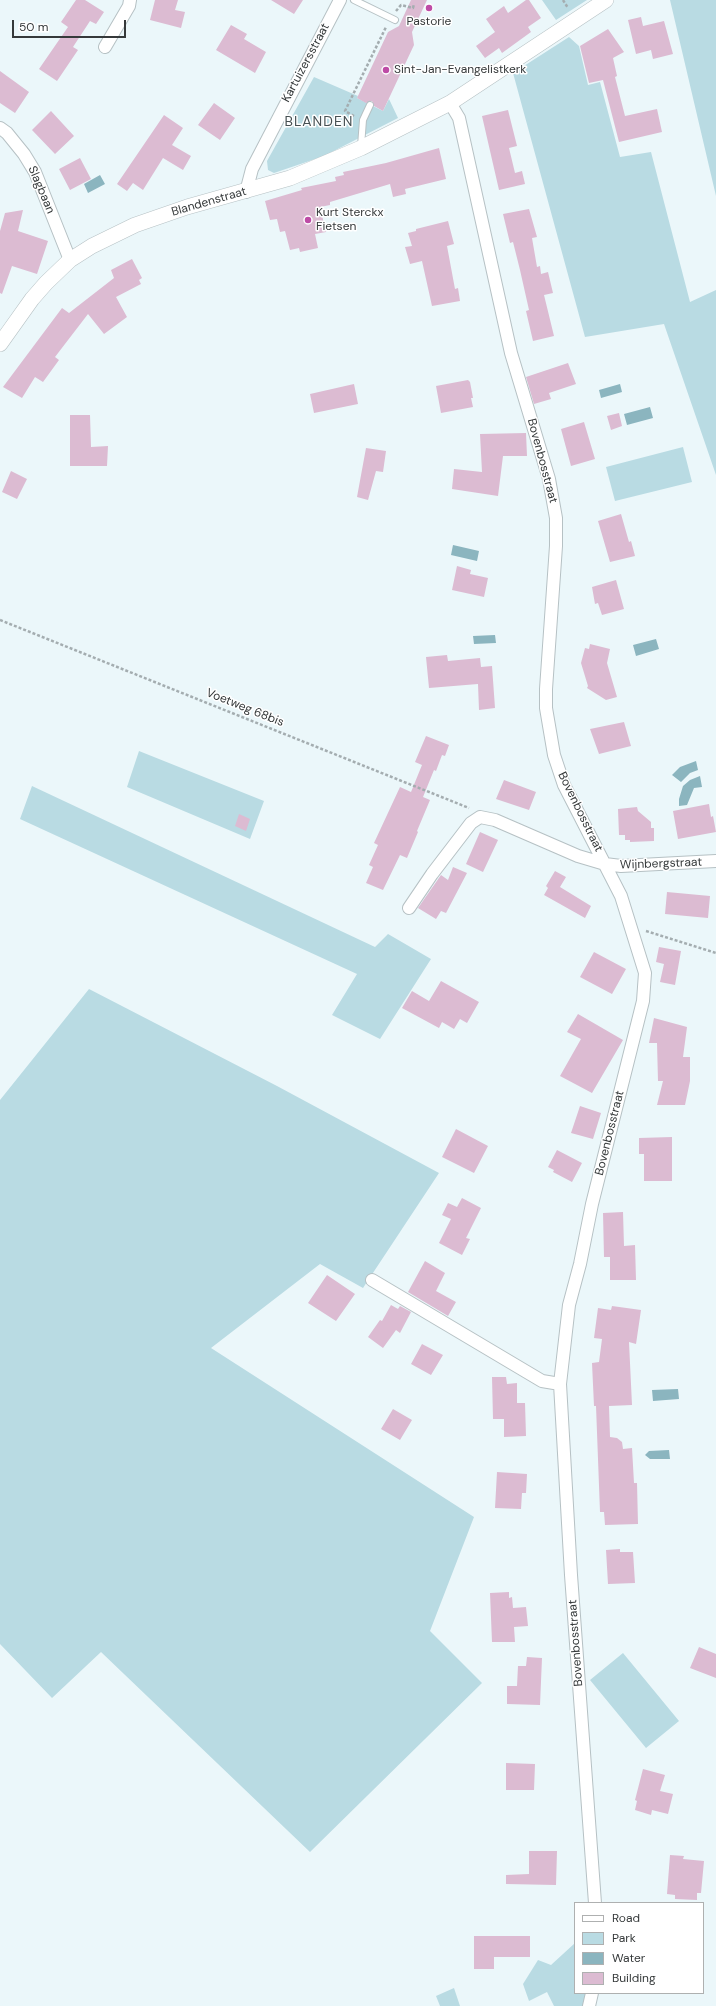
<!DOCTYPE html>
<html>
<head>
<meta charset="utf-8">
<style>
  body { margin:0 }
  #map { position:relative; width:716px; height:2006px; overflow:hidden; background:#ebf7fa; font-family:"DM Sans",sans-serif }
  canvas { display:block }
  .legend { position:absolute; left:574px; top:1902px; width:130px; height:92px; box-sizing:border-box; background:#fff; border:1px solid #aeb0b0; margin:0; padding:5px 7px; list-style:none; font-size:12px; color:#35393a }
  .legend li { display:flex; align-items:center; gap:8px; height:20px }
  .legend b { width:20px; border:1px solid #aeb0b0 }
  .scale { position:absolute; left:12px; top:20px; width:114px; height:18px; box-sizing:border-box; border:2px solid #35393a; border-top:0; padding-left:5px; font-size:12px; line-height:14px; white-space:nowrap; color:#35393a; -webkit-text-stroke:3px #fff; paint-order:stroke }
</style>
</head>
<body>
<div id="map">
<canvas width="716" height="2006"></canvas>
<ul class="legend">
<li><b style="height:5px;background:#fff"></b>Road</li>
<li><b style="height:11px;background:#b9dbe3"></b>Park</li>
<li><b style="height:11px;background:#8bb5bf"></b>Water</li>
<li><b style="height:11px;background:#dcbbd2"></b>Building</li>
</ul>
<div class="scale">50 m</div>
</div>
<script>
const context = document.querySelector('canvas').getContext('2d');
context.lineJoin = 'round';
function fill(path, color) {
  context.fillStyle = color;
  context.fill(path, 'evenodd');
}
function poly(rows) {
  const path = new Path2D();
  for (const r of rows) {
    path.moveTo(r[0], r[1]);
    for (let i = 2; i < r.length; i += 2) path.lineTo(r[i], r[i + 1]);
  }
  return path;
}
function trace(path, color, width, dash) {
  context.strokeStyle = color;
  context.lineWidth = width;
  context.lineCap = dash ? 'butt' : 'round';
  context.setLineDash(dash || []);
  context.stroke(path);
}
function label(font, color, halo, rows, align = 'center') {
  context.font = font + ' "DM Sans",sans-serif';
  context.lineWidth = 3;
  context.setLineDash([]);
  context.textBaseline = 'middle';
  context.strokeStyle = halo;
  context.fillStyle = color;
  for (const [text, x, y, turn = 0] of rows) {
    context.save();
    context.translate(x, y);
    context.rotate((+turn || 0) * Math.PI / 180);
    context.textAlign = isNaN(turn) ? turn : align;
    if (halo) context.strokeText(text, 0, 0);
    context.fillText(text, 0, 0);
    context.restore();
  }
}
const green = poly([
  [542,0,587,0,556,20],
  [670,0,716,0,716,196],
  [569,37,579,46,588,85,600,82,620,157,651,152,690,302,716,290,716,475,664,324,585,337,513,73],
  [314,77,358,96,357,98,383,111,389,99,398,118,324,156,274,173,268,170,267,161],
  [683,447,692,482,615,501,606,467],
  [139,751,264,801,250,839,127,787],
  [32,786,375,947,388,934,431,959,380,1039,332,1015,357,974,20,819],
  [89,989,277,1086,439,1173,363,1288,320,1264,211,1348,474,1517,430,1631,482,1683,310,1852,101,1652,52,1698,0,1644,0,1100],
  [623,1653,679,1721,646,1748,590,1680],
  [575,1943,575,1993,592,1993,589,2006,554,2006,547,1992,529,2001,523,1984,538,1960,551,1965],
  [454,1988,460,2006,440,2006,436,1996]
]);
const water = poly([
  [100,175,105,184,88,193,84,184],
  [620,384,622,392,601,398,599,390],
  [650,407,653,418,627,425,624,414],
  [453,545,479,551,477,561,451,555],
  [495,635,496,643,474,644,473,636],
  [656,639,659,649,636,656,633,645],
  [696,761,698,770,690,773,681,782,672,775,680,767],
  [700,776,702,787,694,788,687,805,679,806,679,799,683,786,690,780],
  [678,1389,679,1399,653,1401,652,1390],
  [669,1450,670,1459,650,1459,645,1455,649,1451]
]);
const building = poly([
  [76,0,85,0,104,12,96,24,90,21,73,47,78,50,57,81,39,69,68,27,61,22],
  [155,0,178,0,175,10,185,12,181,28,150,20],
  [271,0,303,0,294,14],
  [411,0,427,0,412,32,414,45,383,111,374,106,372,101,366,103,357,98,388,32,399,26],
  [526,0,529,0,541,18,528,27,531,32,502,53,499,48,485,58,476,46,495,32,486,19,504,6,508,13],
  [641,17,643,26,664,21,673,54,653,59,651,50,636,54,628,20],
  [231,25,247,34,244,39,266,52,255,73,216,50],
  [608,29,624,52,613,58,617,76,615,77,625,116,657,109,662,132,619,142,603,80,589,83,580,46],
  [0,71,29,92,15,113,0,103],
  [214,103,235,118,220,140,198,125],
  [508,110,517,146,509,148,515,173,522,171,525,184,499,190,482,116],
  [51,111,74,136,55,154,32,130],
  [164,115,183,128,172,145,191,156,183,170,163,158,143,190,133,183,127,191,117,184],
  [439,148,446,179,405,189,406,194,393,197,390,184,330,202,330,205,320,207,326,232,315,234,318,248,300,252,299,248,290,250,285,231,280,232,277,219,270,220,265,201,302,190,301,188,336,181,335,177,344,175,343,172,386,163],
  [80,158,91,179,70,190,59,169],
  [529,209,537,237,532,238,537,267,540,266,541,274,548,272,553,293,544,295,554,336,533,341,526,311,529,310,520,270,513,242,510,243,503,214],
  [23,210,18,231,48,241,37,274,12,266,2,294,0,293,0,231,5,213],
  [448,221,454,244,447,246,455,289,458,288,460,301,432,306,422,261,410,264,405,247,412,246,408,233,416,231,416,229],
  [132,259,142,278,139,280,141,284,116,297,127,317,104,334,88,314,55,357,59,360,43,382,35,377,22,398,3,387,62,308,69,313,114,278,111,270],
  [568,363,576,384,549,393,551,399,534,404,526,377],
  [468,380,470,382,473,398,471,398,473,407,441,413,436,386],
  [354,384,358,404,314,413,310,394],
  [619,413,622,426,611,430,607,416],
  [70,415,90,415,91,447,108,446,107,466,70,466],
  [584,422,595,459,571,466,561,429],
  [526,433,527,456,503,456,498,496,452,489,454,469,482,472,480,434],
  [366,448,386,451,383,472,376,471,368,500,357,497],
  [11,471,27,479,17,499,2,492],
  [621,514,629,542,631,541,635,556,610,562,598,521],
  [457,566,471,570,470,574,488,578,484,597,452,590],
  [616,580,624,609,602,615,598,603,595,604,592,587],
  [590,644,610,649,607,663,617,697,606,700,587,688,588,686,581,663,585,648,589,649],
  [447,655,448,661,480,658,481,667,492,666,495,708,479,710,478,684,429,688,426,657],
  [624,722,631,746,599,754,590,729],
  [426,736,449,745,445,756,442,755,436,771,434,770,423,797,430,800,417,831,418,832,407,858,400,855,383,890,366,883,373,867,369,865,378,845,374,843,400,787,411,792,422,765,415,762],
  [504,780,536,792,529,810,496,799],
  [709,804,711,817,713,816,716,832,678,839,673,811],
  [637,807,638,811,651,822,651,828,654,828,654,841,630,842,630,840,625,840,625,835,619,835,618,809],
  [239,814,250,819,246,831,235,826],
  [480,832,498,840,483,872,466,864],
  [453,867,467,873,446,913,441,911,436,919,418,908,441,875,448,880],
  [555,871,566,877,560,887,591,906,585,918,544,895,548,888,546,886],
  [667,892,710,896,708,918,665,914],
  [659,947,681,951,675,985,660,982,664,964,656,962],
  [594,952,626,969,612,994,580,977],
  [441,981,479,1002,467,1023,460,1019,454,1029,442,1022,439,1028,402,1008,412,991,429,1001],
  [578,1014,623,1040,592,1093,560,1076,581,1039,567,1032],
  [654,1018,687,1027,683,1057,690,1057,690,1081,685,1105,657,1105,663,1081,658,1081,657,1043,649,1043],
  [580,1106,601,1113,593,1139,571,1133],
  [456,1129,488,1146,474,1173,442,1157],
  [672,1137,672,1181,644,1181,644,1154,639,1154,639,1138],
  [557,1150,582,1163,572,1182,553,1172,554,1170,548,1167],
  [462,1198,481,1208,466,1238,470,1239,462,1255,439,1243,451,1219,442,1215,448,1203,457,1207],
  [623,1212,624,1246,635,1245,636,1280,610,1280,610,1257,604,1257,603,1213],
  [425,1261,445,1273,436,1291,456,1302,448,1316,408,1292],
  [327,1275,355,1294,336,1321,308,1303],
  [391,1305,398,1309,400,1306,411,1312,400,1333,396,1330,383,1348,368,1337,380,1320,382,1321],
  [612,1306,641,1310,636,1344,629,1342,632,1405,609,1406,610,1437,617,1438,622,1442,623,1449,632,1448,634,1483,637,1483,638,1524,605,1525,604,1512,600,1512,596,1406,594,1406,592,1363,599,1362,602,1339,594,1338,598,1308,611,1310],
  [422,1344,443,1355,431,1375,411,1364],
  [492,1377,506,1377,507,1384,517,1383,517,1403,525,1403,526,1436,504,1437,504,1419,493,1419],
  [393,1409,412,1420,400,1440,381,1429],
  [497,1472,527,1474,526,1493,522,1493,521,1509,495,1508],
  [620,1549,620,1552,633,1552,635,1583,608,1584,606,1550],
  [509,1592,509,1598,512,1597,513,1608,526,1607,528,1626,514,1627,515,1642,492,1642,490,1593],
  [699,1647,716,1654,716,1678,690,1668],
  [527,1657,542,1658,540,1705,507,1704,507,1686,517,1686,518,1666,526,1666],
  [506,1763,535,1764,534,1790,506,1790],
  [643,1769,665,1775,660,1791,673,1794,668,1814,652,1810,651,1815,635,1810,637,1801,635,1800],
  [529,1851,557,1851,556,1885,506,1884,506,1875,529,1874],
  [670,1855,684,1856,683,1859,704,1861,701,1893,697,1893,697,1900,675,1899,675,1895,667,1894],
  [474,1936,530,1936,530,1957,494,1957,494,1969,474,1969]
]);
const path = poly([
  [563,0,568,8],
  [396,11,401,5,413,8,414,4],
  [354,116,345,111,386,27],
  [0,620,469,808],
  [646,931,716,953]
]);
const service = poly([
  [354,0,395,20],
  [361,146,363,120,370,105]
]);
const minor = poly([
  [105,47,129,6,130,0],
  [450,103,459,118,511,353,549,479,556,518,556,546,546,689,546,708,554,755,564,785,621,896,645,973,643,1001,592,1204,580,1264,569,1305,560,1384,571,1575,595,1903],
  [0,128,7,133,24,154,35,172,70,260],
  [246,192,252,169,340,0],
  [409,908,432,874,471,823,480,817,495,820,578,856,605,864,621,866,716,861],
  [372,1280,542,1381,560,1384],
  [589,2006,592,1993]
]);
const tertiary = poly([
  [0,344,32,299,46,283,70,260,92,246,135,225,187,207,290,178,361,148,450,103,606,0]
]);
const markers = [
  [429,8,4,"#be4ba6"],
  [386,70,4,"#be4ba6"],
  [308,220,4,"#be4ba6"]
];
const poiNames = [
  ["Pastorie",429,22,"center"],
  ["Sint-Jan-Evangelistkerk",394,70],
  ["Kurt Sterckx",316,213],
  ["Fietsen",316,227]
];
const streetNames = [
  ["Kartuizersstraat",306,63,-62],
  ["Slagbaan",41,190,67],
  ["Blandenstraat",209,202,-16],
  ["Bovenbosstraat",542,461,75],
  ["Voetweg 68bis",245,708,22],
  ["Bovenbosstraat",580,812,64],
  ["Wijnbergstraat",661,864,-2],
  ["Bovenbosstraat",610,1133,-76],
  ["Bovenbosstraat",576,1643,-94]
];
const quarterNames = [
  ["BLANDEN",319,122]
];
fill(green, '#b9dbe3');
fill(water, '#8bb5bf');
fill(building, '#dcbbd2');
trace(service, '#b6c1c4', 8);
trace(minor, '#b6c1c4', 14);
trace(tertiary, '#b6c1c4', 16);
trace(path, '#a4adb0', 2.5, [3, 2]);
trace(service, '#fff', 6);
trace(minor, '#fff', 12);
trace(tertiary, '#fff', 15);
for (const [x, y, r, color] of markers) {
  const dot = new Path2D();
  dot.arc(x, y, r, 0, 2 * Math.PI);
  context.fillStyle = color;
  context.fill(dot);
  trace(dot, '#fff', 1.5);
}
label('12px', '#35393a', '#fff', poiNames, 'left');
label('12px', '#35393a', '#fff', streetNames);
context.letterSpacing = '1px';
label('14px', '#465053', '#fff', quarterNames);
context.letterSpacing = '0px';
</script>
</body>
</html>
